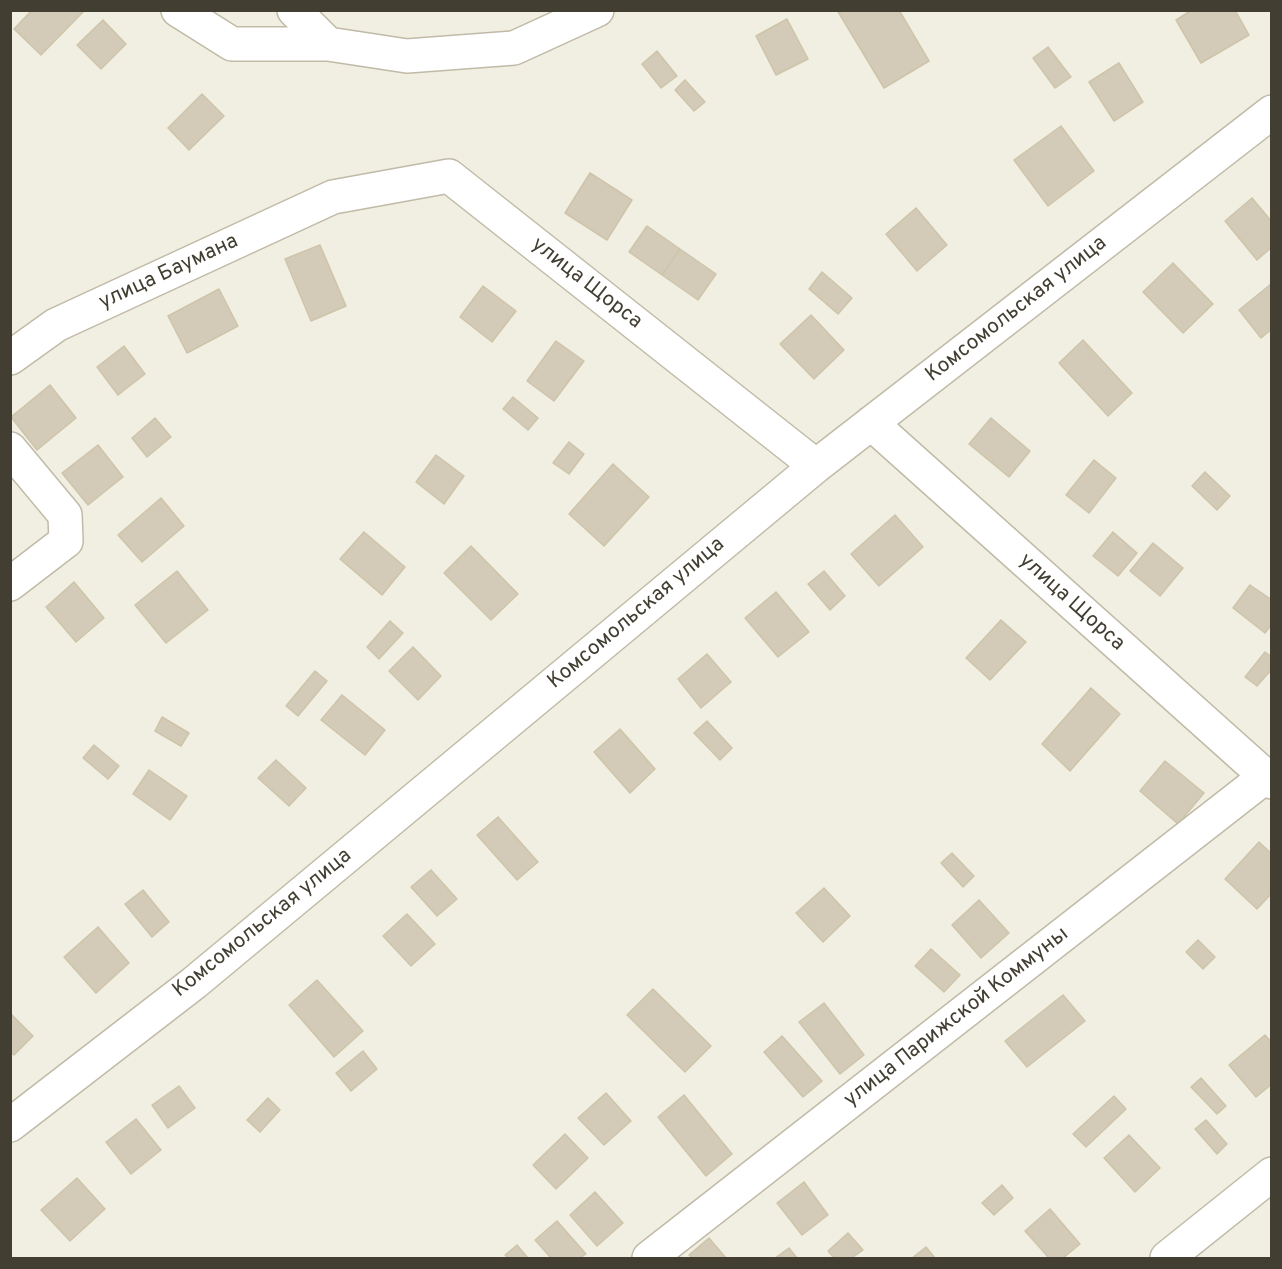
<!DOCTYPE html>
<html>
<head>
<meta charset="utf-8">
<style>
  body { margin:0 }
  #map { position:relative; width:1282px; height:1269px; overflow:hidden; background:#f1efe2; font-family:Overpass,sans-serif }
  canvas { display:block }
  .frame { position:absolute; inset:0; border:12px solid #433e32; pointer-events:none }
</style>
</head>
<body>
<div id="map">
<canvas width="1282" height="1269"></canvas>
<div class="frame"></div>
</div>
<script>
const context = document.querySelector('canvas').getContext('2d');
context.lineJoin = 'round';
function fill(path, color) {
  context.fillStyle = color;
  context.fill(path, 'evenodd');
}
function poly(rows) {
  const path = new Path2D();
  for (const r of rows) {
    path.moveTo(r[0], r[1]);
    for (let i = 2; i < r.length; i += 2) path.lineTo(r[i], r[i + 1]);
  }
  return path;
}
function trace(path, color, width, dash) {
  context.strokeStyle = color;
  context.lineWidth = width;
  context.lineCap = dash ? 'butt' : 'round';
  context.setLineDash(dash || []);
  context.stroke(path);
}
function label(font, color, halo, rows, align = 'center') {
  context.font = font + ' Overpass,sans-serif';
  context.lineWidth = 4.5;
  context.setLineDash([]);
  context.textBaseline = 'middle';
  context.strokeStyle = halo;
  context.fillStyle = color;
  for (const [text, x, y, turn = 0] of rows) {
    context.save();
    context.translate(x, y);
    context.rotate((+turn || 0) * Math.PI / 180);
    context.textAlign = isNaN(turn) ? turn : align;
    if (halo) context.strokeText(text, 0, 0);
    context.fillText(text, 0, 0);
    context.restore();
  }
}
const building = poly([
  [32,10,85,10,41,55,14,29,32,10],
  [837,10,899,10,929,61,884,88,837,10],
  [1192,10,1235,10,1249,35,1201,63,1176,20,1192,10],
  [787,19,808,59,776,75,756,36,787,19],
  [103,20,126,44,101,69,77,45,103,20],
  [1048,47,1071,77,1055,88,1033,58,1048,47],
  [657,51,677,76,661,88,642,64,657,51],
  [1119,63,1143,102,1114,121,1089,82,1119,63],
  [685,80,705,102,694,111,675,90,685,80],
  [202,94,224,116,189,150,168,128,202,94],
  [1061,126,1094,171,1048,206,1014,160,1061,126],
  [590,173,632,200,607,240,565,213,590,173],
  [1252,198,1272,222,1272,247,1257,260,1225,221,1252,198],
  [916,208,947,245,917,271,886,234,916,208],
  [647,226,680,249,662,275,629,252,647,226],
  [320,245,346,306,311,321,285,259,320,245],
  [680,249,716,274,698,300,662,275,680,249],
  [1173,263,1213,304,1183,333,1143,292,1173,263],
  [822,272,852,298,838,314,809,289,822,272],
  [1271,284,1272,329,1261,338,1239,310,1271,284],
  [483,286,516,311,492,342,460,317,483,286],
  [219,289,238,326,187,353,168,316,219,289],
  [811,315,844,350,814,379,780,344,811,315],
  [1083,340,1132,393,1108,416,1059,363,1083,340],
  [556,341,584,361,554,401,527,381,556,341],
  [124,346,145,374,118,395,97,367,124,346],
  [50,385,76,418,37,450,11,417,50,385],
  [513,397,538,418,528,430,503,409,513,397],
  [155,418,171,437,147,457,132,438,155,418],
  [991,418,1030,451,1009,477,969,444,991,418],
  [569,442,584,454,569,474,553,463,569,442],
  [98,445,123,477,88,505,62,473,98,445],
  [436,455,464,476,444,504,416,482,436,455],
  [1094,460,1116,478,1089,513,1066,495,1094,460],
  [613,464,649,497,604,546,569,514,613,464],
  [1205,472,1230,496,1217,510,1192,486,1205,472],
  [161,498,184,526,142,562,118,535,161,498],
  [895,515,923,547,879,586,851,554,895,515],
  [364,532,405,567,382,595,340,559,364,532],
  [1113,532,1137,553,1118,576,1093,556,1113,532],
  [1153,543,1183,568,1160,596,1130,571,1153,543],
  [471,546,518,594,491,620,444,573,471,546],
  [177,571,208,610,166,643,135,605,177,571],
  [824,571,845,596,830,610,808,584,824,571],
  [74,582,104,618,76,642,46,607,74,582],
  [1250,585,1272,600,1272,624,1265,633,1233,608,1250,585],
  [776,592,809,632,778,657,745,618,776,592],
  [1001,620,1026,642,990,680,966,658,1001,620],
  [390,621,403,633,379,659,367,647,390,621],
  [413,647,441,676,418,700,389,671,413,647],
  [1265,652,1272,657,1272,669,1257,686,1245,677,1265,652],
  [707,654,731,682,701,708,678,679,707,654],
  [315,671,327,681,298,716,286,706,315,671],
  [1091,688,1120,714,1070,771,1042,744,1091,688],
  [342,695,385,730,365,755,321,720,342,695],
  [162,717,189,733,181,746,155,731,162,717],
  [707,721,732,748,720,760,694,733,707,721],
  [620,729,655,769,630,793,594,752,620,729],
  [94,745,119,766,108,779,83,758,94,745],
  [276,760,306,788,289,806,258,778,276,760],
  [1165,761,1204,793,1178,824,1140,791,1165,761],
  [149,770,187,796,170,820,133,794,149,770],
  [498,817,538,862,517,880,477,835,498,817],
  [1259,842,1272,854,1272,893,1257,909,1225,879,1259,842],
  [952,853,974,876,963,887,941,863,952,853],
  [431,870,457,899,437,916,411,887,431,870],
  [824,888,850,916,823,942,796,913,824,888],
  [143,890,169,922,152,937,125,904,143,890],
  [979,900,1009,933,981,958,952,925,979,900],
  [407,914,435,944,411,966,383,936,407,914],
  [98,927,129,963,96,993,64,957,98,927],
  [1198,940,1215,957,1203,969,1186,952,1198,940],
  [931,949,960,975,944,992,915,966,931,949],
  [317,980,363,1031,334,1057,289,1005,317,980],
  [653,989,711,1046,685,1072,627,1015,653,989],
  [1063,995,1085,1021,1027,1067,1005,1041,1063,995],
  [824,1003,864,1055,840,1074,799,1022,824,1003],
  [10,1013,33,1036,14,1055,10,1052,10,1013],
  [1265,1035,1272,1043,1272,1084,1256,1097,1229,1065,1265,1035],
  [782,1036,822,1081,803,1097,764,1052,782,1036],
  [363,1051,377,1069,351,1091,336,1073,363,1051],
  [1201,1078,1226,1106,1217,1114,1191,1087,1201,1078],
  [179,1086,195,1108,168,1128,152,1105,179,1086],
  [606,1093,631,1121,604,1145,578,1118,606,1093],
  [684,1095,732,1154,706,1176,658,1117,684,1095],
  [1114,1096,1126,1109,1086,1147,1073,1134,1114,1096],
  [268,1098,280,1110,260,1132,247,1120,268,1098],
  [136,1119,161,1150,131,1174,106,1142,136,1119],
  [1206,1120,1227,1144,1217,1154,1195,1129,1206,1120],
  [565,1134,588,1158,556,1189,533,1165,565,1134],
  [1129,1135,1160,1168,1135,1192,1104,1158,1129,1135],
  [77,1178,105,1209,70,1241,41,1210,77,1178],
  [804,1182,828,1215,802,1235,777,1203,804,1182],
  [1002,1185,1013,1198,994,1215,982,1203,1002,1185],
  [595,1192,623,1223,597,1246,570,1215,595,1192],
  [1050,1209,1080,1244,1063,1258,1049,1258,1025,1231,1050,1209],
  [557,1221,586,1254,580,1258,551,1258,535,1240,557,1221],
  [848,1233,863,1250,852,1258,834,1258,828,1251,848,1233],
  [709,1238,726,1258,692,1258,689,1255,709,1238],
  [517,1245,528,1258,508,1258,505,1255,517,1245],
  [926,1247,935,1258,912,1258,926,1247],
  [789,1248,797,1258,775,1258,789,1248]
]);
const street = poly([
  [178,10,232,44,328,44],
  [294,10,328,44,407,56,514,48,597,10],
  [10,358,56,325,333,197,449,176,816,466],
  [871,423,1272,782],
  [10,449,65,515,66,541,10,584],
  [10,1125,194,983,816,466,1272,112],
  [649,1258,1265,777],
  [1167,1258,1272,1174]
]);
const streetNames = [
  ["улица Баумана",169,273,-25],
  ["улица Щорса",586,284,38],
  ["Комсомольская улица",1017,310,-38],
  ["улица Щорса",1071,603,42],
  ["Комсомольская улица",637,614,-40],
  ["Комсомольская улица",263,924,-39],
  ["улица Парижской Коммуны",957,1018,-38]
];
fill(building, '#d3cbb7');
trace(building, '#cec4aa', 1.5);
trace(street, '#c0baa7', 36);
trace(street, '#fff', 33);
label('21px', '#433e32', '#fff', streetNames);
</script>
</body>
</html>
